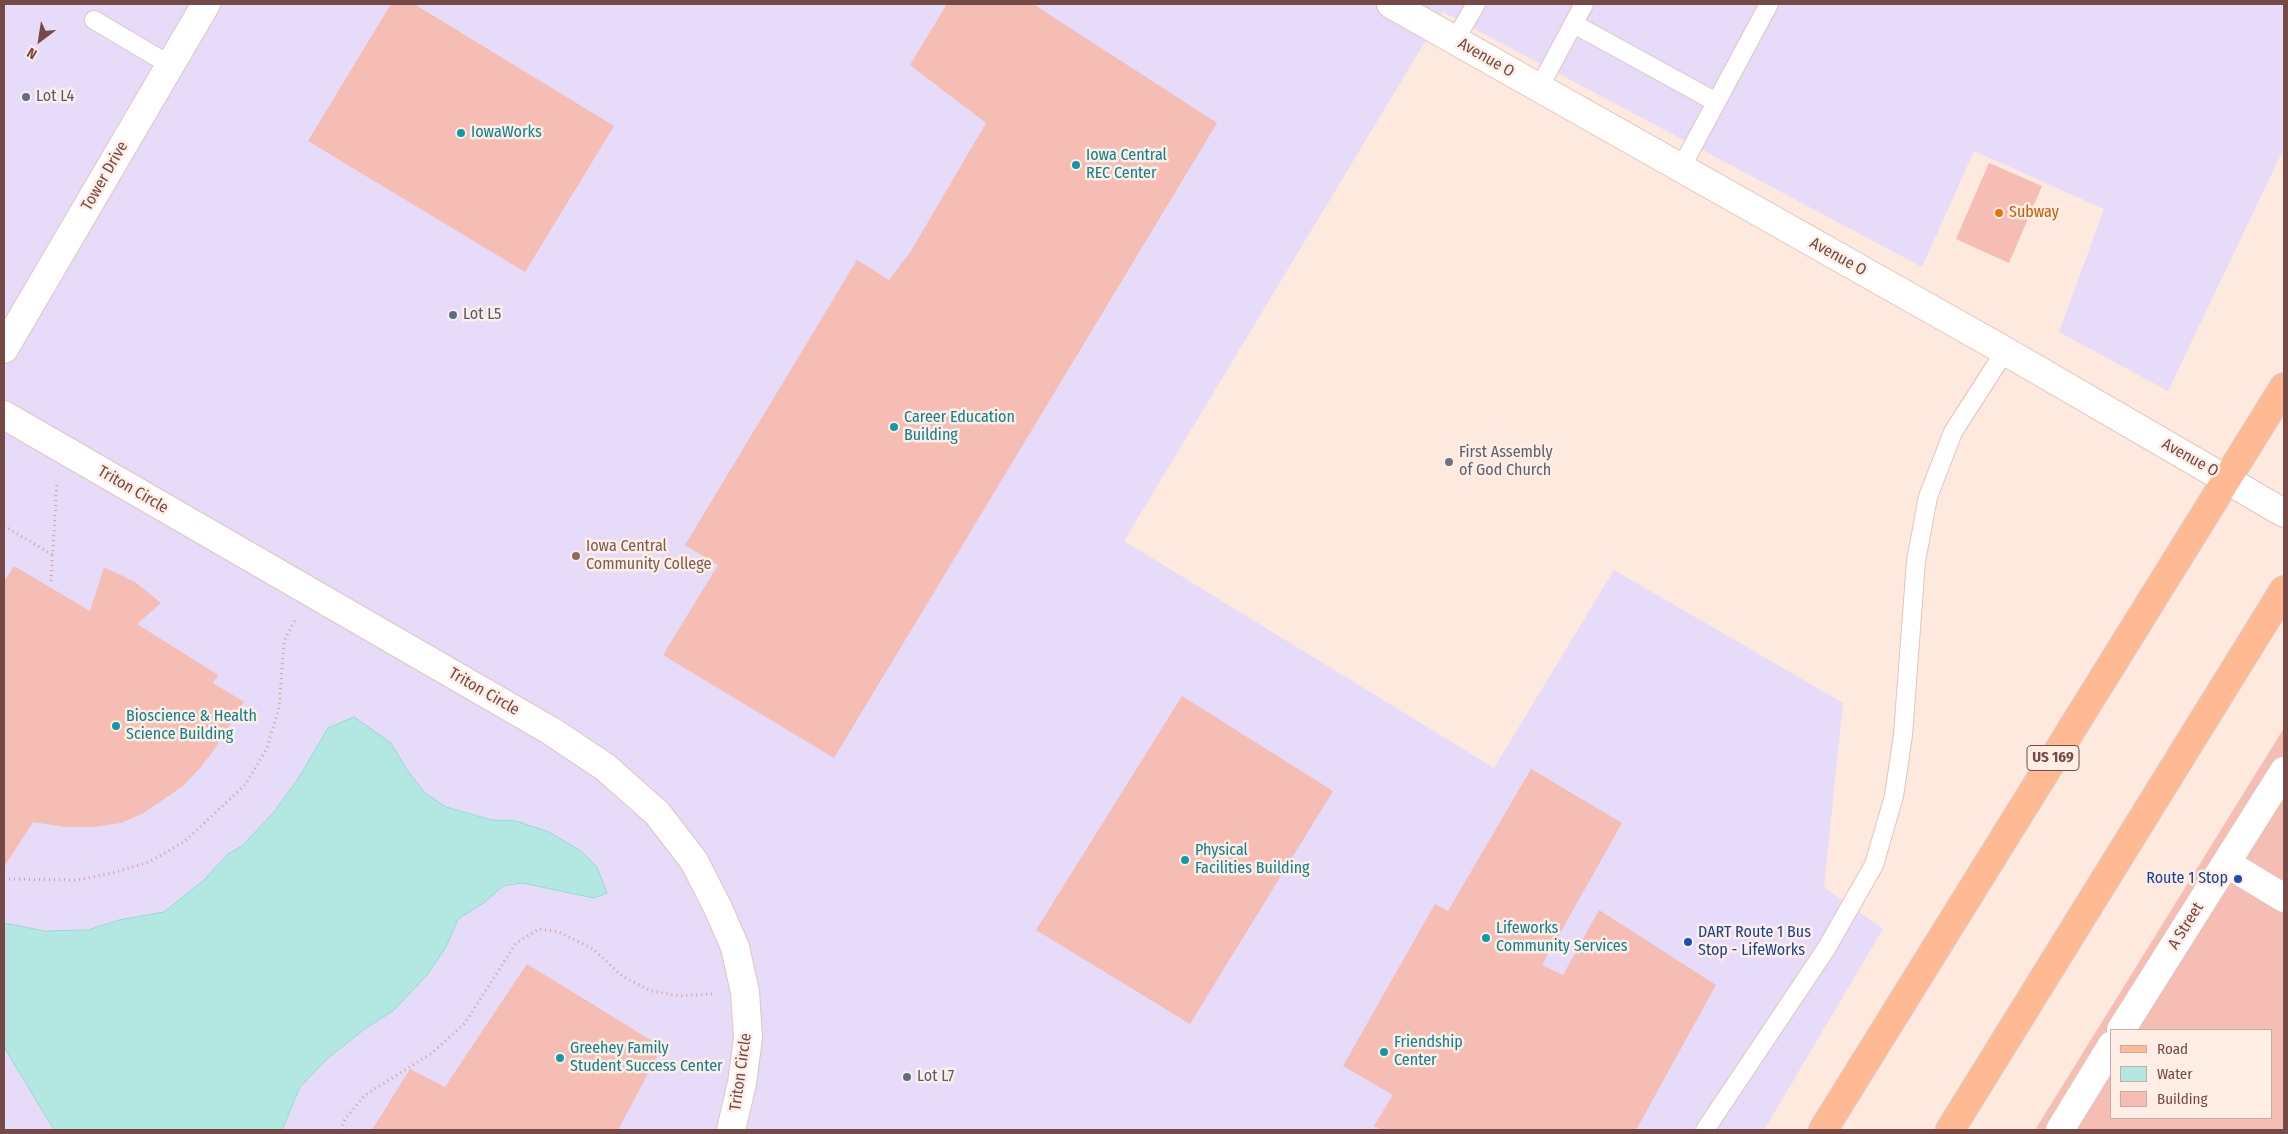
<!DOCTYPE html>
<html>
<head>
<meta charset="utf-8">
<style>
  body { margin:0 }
  #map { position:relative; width:2288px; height:1134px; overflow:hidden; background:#fee9de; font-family:"Fira Sans Condensed",sans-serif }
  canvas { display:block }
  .frame { position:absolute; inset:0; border:5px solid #754945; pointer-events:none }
  .legend { position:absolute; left:2110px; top:1029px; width:162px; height:90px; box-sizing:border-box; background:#ffeee6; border:1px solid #c8aca6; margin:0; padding:6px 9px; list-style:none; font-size:15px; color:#754945 }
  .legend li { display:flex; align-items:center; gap:10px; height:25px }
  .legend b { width:25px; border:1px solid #c8aca6 }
  .north { position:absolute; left:15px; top:15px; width:50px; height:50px; -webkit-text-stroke:4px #ffeee6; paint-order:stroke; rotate:211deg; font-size:14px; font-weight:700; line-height:20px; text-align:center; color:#754945 }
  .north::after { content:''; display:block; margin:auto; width:18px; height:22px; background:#754945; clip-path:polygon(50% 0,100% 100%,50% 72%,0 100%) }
</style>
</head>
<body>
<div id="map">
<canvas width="2288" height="1134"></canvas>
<div class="frame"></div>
<ul class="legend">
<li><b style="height:6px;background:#ffba94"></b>Road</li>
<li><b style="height:14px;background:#b2e8e1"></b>Water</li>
<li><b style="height:14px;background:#f5bdb4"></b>Building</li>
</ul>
<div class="north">N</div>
</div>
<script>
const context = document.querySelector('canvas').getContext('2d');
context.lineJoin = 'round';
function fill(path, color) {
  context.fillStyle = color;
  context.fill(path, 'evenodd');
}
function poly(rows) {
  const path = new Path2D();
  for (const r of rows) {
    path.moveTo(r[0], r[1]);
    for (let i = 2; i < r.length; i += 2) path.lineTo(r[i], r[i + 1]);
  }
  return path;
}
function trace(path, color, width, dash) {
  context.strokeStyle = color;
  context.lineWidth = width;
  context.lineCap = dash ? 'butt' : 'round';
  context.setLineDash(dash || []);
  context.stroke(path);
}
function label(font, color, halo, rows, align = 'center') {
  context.font = font + ' "Fira Sans Condensed",sans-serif';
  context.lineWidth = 5;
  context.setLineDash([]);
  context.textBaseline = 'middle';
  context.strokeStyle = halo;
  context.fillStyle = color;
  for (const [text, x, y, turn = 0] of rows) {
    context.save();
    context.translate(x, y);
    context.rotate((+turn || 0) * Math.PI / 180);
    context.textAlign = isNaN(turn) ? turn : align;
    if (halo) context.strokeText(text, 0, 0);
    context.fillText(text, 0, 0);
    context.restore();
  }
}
const education = poly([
  [4,4,2284,4,2284,148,2168,391,2059,332,2104,209,1974,151,1922,267,1443,12,1124,541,1494,768,1614,570,1843,703,1824,887,1883,929,1764,1130,4,1130]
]);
const water = poly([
  [354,717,391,743,407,770,425,793,446,807,492,820,516,821,549,832,581,851,597,867,607,893,594,898,522,883,503,886,485,902,458,919,446,947,427,975,393,1011,366,1028,328,1058,300,1087,282,1130,54,1130,4,1047,4,923,45,931,88,930,119,920,164,912,204,880,228,854,242,846,274,812,298,779,328,728,354,717]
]);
const building = poly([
  [391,4,414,4,614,126,525,272,308,141],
  [947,4,1033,4,1217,123,834,758,663,655,718,565,685,545,857,260,889,280,911,251,986,123,910,65],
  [1989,163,2042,186,2009,263,1956,239],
  [14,566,90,611,104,567,135,582,161,603,137,624,218,675,213,683,244,702,214,750,200,768,183,786,164,799,142,814,121,823,93,827,64,827,33,822,4,867,4,582],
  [1182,696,1333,791,1190,1024,1036,930],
  [2284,728,2284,1130,2035,1130],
  [2112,1030,2272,1030,2272,1118,2112,1118],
  [1531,769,1622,823,1542,965,1563,975,1599,910,1716,985,1636,1130,1381,1130,1374,1126,1393,1095,1343,1066,1435,904,1448,911],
  [527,964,662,1047,618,1130,372,1130,410,1069,445,1087]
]);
const path = poly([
  [4,526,53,555],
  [51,581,57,482],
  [4,879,78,880,112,873,149,862,184,842,246,784,267,748,279,708,284,641,295,620],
  [340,1130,345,1119,365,1095,432,1053,465,1023,516,943,539,929,559,932,593,949,622,976,651,991,680,996,712,994]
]);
const service = poly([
  [94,20,170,65],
  [1574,24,1716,102],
  [1455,40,1476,4],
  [1539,88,1584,4],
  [1681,168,1769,4],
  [1705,1130,1826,949,1874,865,1894,796,1903,735,1916,561,1928,497,1953,432,2005,351]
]);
const minor = poly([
  [1391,4,2005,351,2284,513],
  [4,349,206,4],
  [4,415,551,731,605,767,657,813,694,861,718,908,735,947,745,992,748,1038,742,1083,731,1130],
  [2226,863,2284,898],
  [2121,1030,2284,771],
  [2060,1130,2112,1045]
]);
const primary = poly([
  [1823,1130,2284,387],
  [1950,1130,2284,590]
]);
const markers = [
  [26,97,5,"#5c6f8a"],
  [461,133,5,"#0f9aa8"],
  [1076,165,5,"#0f9aa8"],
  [1999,213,5,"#e8710a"],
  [453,315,5,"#5c6f8a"],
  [894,427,5,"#0f9aa8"],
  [1449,462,5,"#6b7280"],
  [576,556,5,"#8d6e63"],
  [116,726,5,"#0f9aa8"],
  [1185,860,5,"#0f9aa8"],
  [2238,879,5,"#1a4fb4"],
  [1486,938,5,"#0f9aa8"],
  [1688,942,5,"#1a4fb4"],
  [1384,1052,5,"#0f9aa8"],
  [560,1058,5,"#0f9aa8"],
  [907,1077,5,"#5c6f8a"]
];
const shields = [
  [2053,758,52]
];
const shieldNames = [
  ["US 169",2053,758]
];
const streetNames = [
  ["Avenue O",1486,58,30],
  ["Tower Drive",105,176,-60],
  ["Avenue O",1838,257,29],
  ["Avenue O",2190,458,29],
  ["Triton Circle",133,490,30],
  ["Triton Circle",484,692,30],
  ["A Street",2186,926,-58],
  ["Triton Circle",741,1072,-82]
];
const serviceNames = [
  ["Lot L4",36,97],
  ["Lot L5",463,315],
  ["Lot L7",917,1077]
];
const cultureNames = [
  ["IowaWorks",471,133],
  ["Iowa Central",1086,156],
  ["REC Center",1086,174],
  ["Career Education",904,418],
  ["Building",904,436],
  ["Bioscience & Health",126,717],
  ["Science Building",126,735],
  ["Physical",1195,851],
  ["Facilities Building",1195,869],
  ["Lifeworks",1496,929],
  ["Community Services",1496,947],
  ["Friendship",1394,1043],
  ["Center",1394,1061],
  ["Greehey Family",570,1049],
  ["Student Success Center",570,1067]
];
const foodNames = [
  ["Subway",2009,213]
];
const worshipNames = [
  ["First Assembly",1459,453],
  ["of God Church",1459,471]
];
const educationNames = [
  ["Iowa Central",586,547],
  ["Community College",586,565]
];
const transitNames = [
  ["Route 1 Stop",2228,879],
  ["DART Route 1 Bus",1698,933,"left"],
  ["Stop - LifeWorks",1698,951,"left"]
];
fill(education, '#e6dbf9');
fill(water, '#b2e8e1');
trace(water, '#98dad3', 1);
fill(building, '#f5bdb4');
trace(service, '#e4c4bd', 20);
trace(minor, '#e4c4bd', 30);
trace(primary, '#d8cccb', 30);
trace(path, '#d9a098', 3, [1, 4]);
trace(service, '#fff', 18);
trace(minor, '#fff', 28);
trace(primary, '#ffba94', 28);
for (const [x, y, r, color] of markers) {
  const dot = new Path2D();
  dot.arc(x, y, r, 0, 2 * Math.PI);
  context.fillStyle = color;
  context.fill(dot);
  trace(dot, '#ffeee6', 2);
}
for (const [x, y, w] of shields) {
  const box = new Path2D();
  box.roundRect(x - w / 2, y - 12.5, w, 25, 4);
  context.fillStyle = '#ffeee6';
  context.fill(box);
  trace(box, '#754945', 1);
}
label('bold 15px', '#754945', null, shieldNames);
label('16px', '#754945', '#ffeee6', streetNames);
label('16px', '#4e5e75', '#ffeee6', serviceNames, 'left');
label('16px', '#0d838f', '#ffeee6', cultureNames, 'left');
label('16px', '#c56008', '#ffeee6', foodNames, 'left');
label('16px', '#5b616d', '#ffeee6', worshipNames, 'left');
label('16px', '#785e54', '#ffeee6', educationNames, 'left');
label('16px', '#164399', '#ffeee6', transitNames, 'right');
</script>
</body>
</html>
